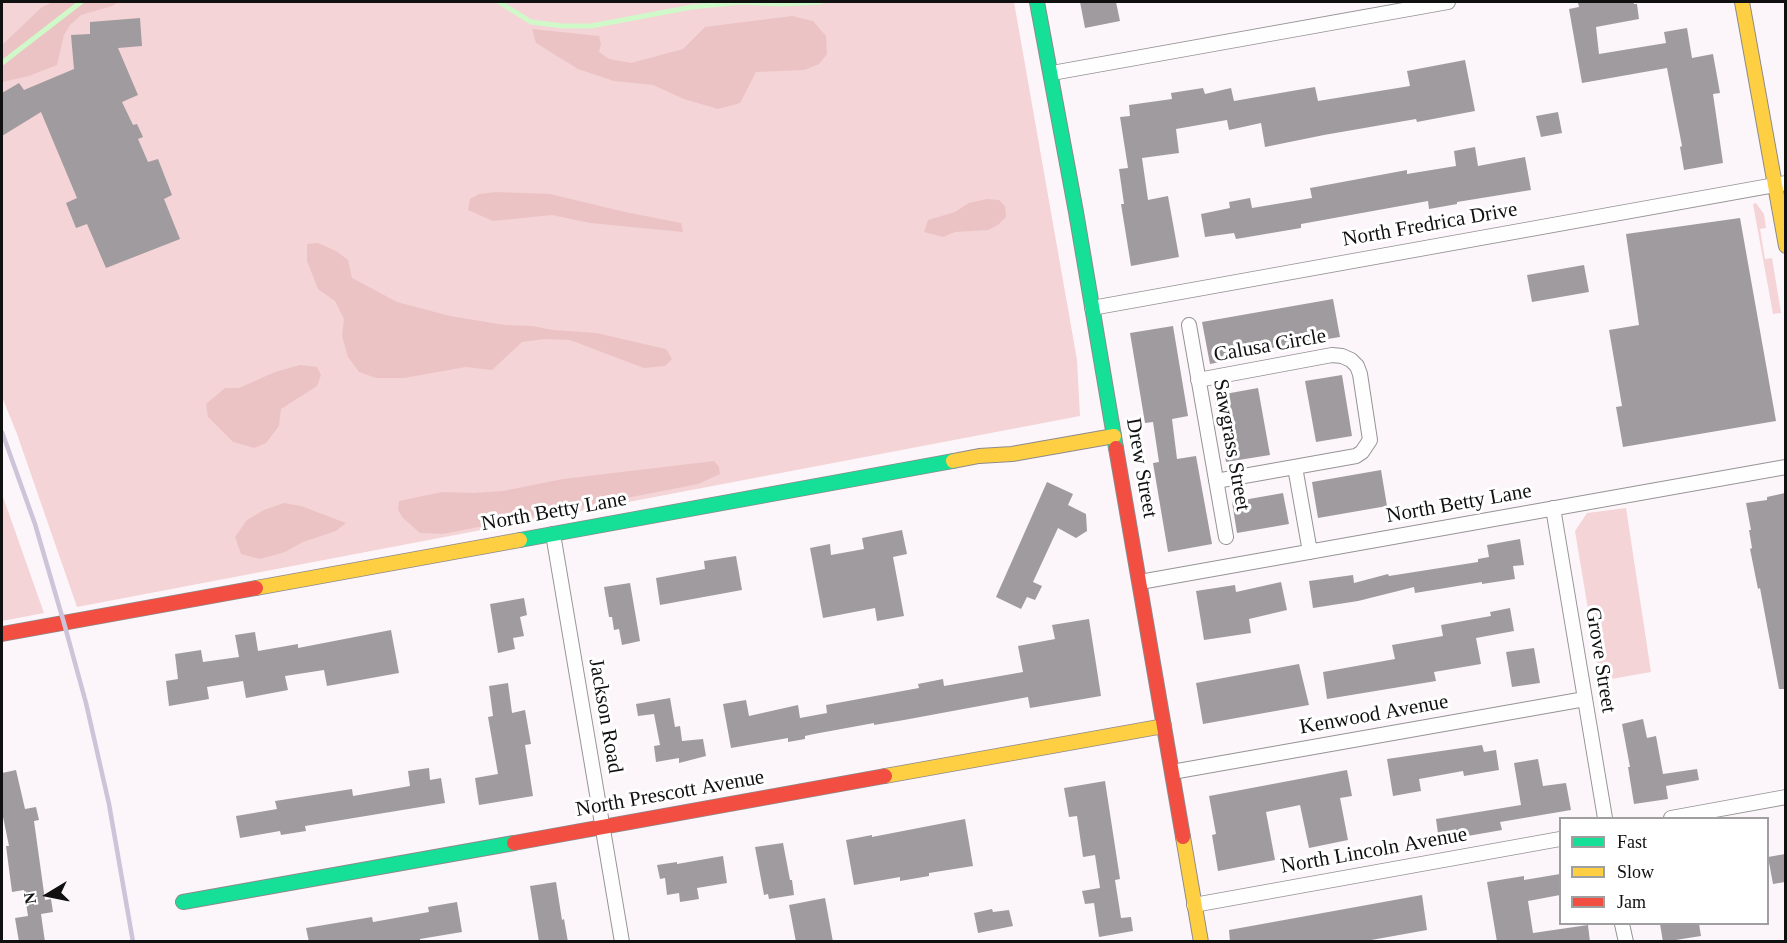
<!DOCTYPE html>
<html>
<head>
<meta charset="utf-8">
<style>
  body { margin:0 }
  #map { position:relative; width:1787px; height:943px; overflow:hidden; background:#fcf6fa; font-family:"Times New Roman",serif }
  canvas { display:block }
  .frame { position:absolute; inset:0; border:3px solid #101010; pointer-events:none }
  .legend { position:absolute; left:1559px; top:817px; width:210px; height:108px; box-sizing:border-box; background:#fff; border:2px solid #9f9f9f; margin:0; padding:8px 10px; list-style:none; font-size:18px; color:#101010 }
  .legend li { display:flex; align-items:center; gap:12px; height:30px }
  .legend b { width:30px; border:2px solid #9f9f9f }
  .north { position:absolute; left:18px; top:865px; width:60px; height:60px; -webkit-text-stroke:4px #fff; paint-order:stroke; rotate:260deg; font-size:16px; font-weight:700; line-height:24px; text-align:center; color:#101010 }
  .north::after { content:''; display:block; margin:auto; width:21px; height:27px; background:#101010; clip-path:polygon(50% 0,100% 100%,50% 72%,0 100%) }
</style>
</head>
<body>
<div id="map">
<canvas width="1787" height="943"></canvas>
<div class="frame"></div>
<ul class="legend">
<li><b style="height:8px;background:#16e098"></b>Fast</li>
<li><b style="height:8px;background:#ffcf43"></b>Slow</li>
<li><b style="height:8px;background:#f24e42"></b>Jam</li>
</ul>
<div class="north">N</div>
</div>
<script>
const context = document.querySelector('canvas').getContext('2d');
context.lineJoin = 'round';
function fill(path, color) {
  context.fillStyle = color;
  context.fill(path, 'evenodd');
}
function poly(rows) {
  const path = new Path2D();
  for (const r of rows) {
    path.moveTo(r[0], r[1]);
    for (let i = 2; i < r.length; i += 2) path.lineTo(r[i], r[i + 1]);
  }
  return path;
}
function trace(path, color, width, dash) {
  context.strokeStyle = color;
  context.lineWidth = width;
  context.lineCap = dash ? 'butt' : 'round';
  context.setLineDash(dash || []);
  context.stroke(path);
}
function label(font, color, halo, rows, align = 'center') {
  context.font = font + ' "Times New Roman",serif';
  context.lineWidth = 6;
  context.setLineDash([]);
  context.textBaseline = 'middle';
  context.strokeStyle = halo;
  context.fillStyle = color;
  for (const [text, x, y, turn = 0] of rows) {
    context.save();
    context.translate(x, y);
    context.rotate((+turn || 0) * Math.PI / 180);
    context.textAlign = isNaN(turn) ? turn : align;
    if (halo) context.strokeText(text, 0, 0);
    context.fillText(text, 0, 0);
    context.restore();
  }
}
const green = poly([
  [2,2,1014,2,1077,360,1080,416,77,607,17,434,2,397],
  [1756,203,1764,214,1766,228,1760,229,1765,259,1772,258,1781,313,1773,314,1753,204],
  [2,494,44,613,2,621],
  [1626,508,1651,672,1600,681,1575,531,1587,513]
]);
const forest = poly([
  [53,2,119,2,112,6,81,15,70,25,64,35,57,65,29,76,2,82,2,45,42,7],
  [792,16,813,21,826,36,827,54,819,64,804,70,756,72,740,103,718,109,684,99,653,85,614,81,578,69,536,43,532,29,599,36,601,44,599,52,609,59,631,63,683,49,705,27],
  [496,192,550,194,625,212,681,223,683,232,590,223,552,215,493,221,468,210,470,199,479,194],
  [987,199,999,200,1005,206,1006,217,998,225,988,230,955,232,943,237,924,232,928,220,955,212,969,203],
  [318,243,336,251,348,260,352,278,397,302,450,316,505,325,532,326,553,330,596,333,666,349,672,359,665,366,644,368,570,340,544,339,522,342,492,370,466,367,404,378,376,378,359,372,348,357,342,336,344,319,335,301,318,289,307,261,307,244],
  [300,365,317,367,321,375,317,386,281,409,279,426,266,443,254,448,233,442,208,417,206,404,225,388,239,388,275,372],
  [714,461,719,467,720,474,698,484,443,534,420,533,403,518,398,510,399,501,442,492,473,493,503,491,563,479],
  [284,503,301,506,346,523,336,531,303,542,285,552,260,559,241,554,235,537,247,520,264,510]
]);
const stream = poly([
  [499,2,531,22,563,26,591,26,692,7,742,2,782,4,821,2],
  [2,63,81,2]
]);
const building = poly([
  [1080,2,1116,2,1120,21,1085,28],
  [1587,2,1633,2,1634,4,1637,4,1639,19,1596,27,1599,54,1666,43,1664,32,1687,28,1692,58,1713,54,1720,93,1713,94,1723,163,1684,170,1680,147,1682,146,1667,68,1582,83,1569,9,1579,7,1578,3],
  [140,18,142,46,118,48,138,95,122,102,133,125,137,124,143,137,138,139,148,162,158,159,172,195,164,199,180,239,106,268,87,224,76,228,66,203,77,198,41,112,2,136,2,93,19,83,24,90,74,69,71,35,90,34,90,22],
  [1465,60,1475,111,1417,122,1416,119,1324,135,1265,147,1261,123,1229,130,1227,120,1176,129,1179,153,1142,158,1148,200,1168,196,1179,257,1131,266,1121,204,1124,204,1119,169,1128,168,1120,117,1130,116,1129,105,1172,99,1171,93,1203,88,1205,94,1231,88,1234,101,1315,87,1318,101,1410,86,1407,71],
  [1558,112,1562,133,1541,137,1536,116],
  [1475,147,1478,166,1525,157,1531,190,1457,202,1457,204,1429,209,1428,201,1301,224,1301,228,1236,239,1234,233,1205,237,1201,214,1230,208,1229,202,1250,198,1252,208,1312,198,1310,188,1407,170,1407,174,1456,166,1454,151],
  [1740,218,1776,421,1623,447,1616,407,1622,406,1609,330,1639,325,1626,234],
  [1584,265,1589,292,1532,302,1527,275],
  [1333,299,1340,337,1265,349,1266,353,1210,364,1202,322],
  [1173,326,1188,416,1172,419,1177,459,1196,456,1212,544,1168,552,1153,463,1159,462,1153,422,1145,423,1130,333],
  [1342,375,1352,436,1316,442,1305,381],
  [1258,388,1270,455,1226,462,1214,396],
  [1381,470,1387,506,1318,518,1312,482],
  [1047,482,1073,494,1068,505,1086,514,1087,531,1076,538,1058,528,1033,582,1042,586,1035,600,1027,597,1021,609,996,597],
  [1283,493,1289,524,1237,533,1232,502],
  [1785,493,1785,689,1779,689,1760,588,1758,589,1750,549,1752,548,1749,530,1751,530,1746,503,1767,500,1767,497],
  [902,530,907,554,893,557,904,616,877,621,875,608,823,618,810,548,830,544,831,555,864,549,862,538],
  [1520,539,1524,565,1513,566,1515,579,1482,584,1482,582,1415,593,1414,587,1358,601,1313,608,1309,581,1353,575,1354,583,1388,574,1389,576,1478,562,1478,559,1489,557,1487,545],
  [736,556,742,590,660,605,656,578,705,569,704,561],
  [1281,582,1287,610,1249,619,1251,633,1204,640,1196,591,1235,585,1236,592],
  [630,583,640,641,622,645,619,629,614,630,612,617,609,617,604,587],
  [524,598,527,615,520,617,524,636,513,638,515,649,498,653,490,604],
  [1510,608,1514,631,1476,638,1481,664,1434,672,1436,681,1327,699,1323,672,1395,659,1392,645,1443,636,1441,625,1491,616,1490,612],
  [1089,619,1101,696,1030,708,1028,697,904,720,874,725,874,723,814,734,805,736,805,739,788,742,788,738,731,748,723,704,746,700,749,716,798,705,800,718,827,713,826,705,919,688,918,684,943,679,944,686,1023,672,1018,646,1055,639,1052,625],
  [391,630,399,673,327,686,324,670,285,676,288,690,246,698,243,681,207,687,209,699,169,706,166,681,178,679,175,654,201,650,203,662,239,657,235,635,255,632,258,651,298,644,298,648],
  [1534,648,1540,683,1512,687,1506,652],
  [1299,664,1309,705,1203,724,1196,683],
  [508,683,512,713,525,710,531,744,525,745,533,796,479,805,475,778,498,774,488,717,493,716,489,686],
  [670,698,675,727,680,726,682,741,703,739,706,756,679,763,679,758,656,762,654,746,660,745,654,714,638,716,636,704],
  [1643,719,1647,738,1656,736,1663,774,1697,769,1699,780,1666,786,1668,799,1634,804,1628,767,1630,767,1622,724],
  [1482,745,1484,752,1496,750,1499,770,1464,776,1463,771,1419,779,1421,791,1393,796,1387,759],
  [1538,759,1543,786,1566,783,1571,810,1500,822,1502,830,1439,841,1436,819,1521,805,1514,763],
  [429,768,430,780,441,778,445,803,305,826,306,831,281,835,280,831,240,838,236,816,277,809,275,801,352,789,353,796,410,786,408,771],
  [16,770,25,809,36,807,39,820,34,821,45,900,51,899,53,912,41,914,45,942,19,942,15,918,28,916,24,890,12,892,6,846,9,846,2,812,2,773],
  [1347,770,1352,796,1340,798,1348,840,1309,848,1300,805,1266,812,1275,860,1218,871,1212,835,1216,834,1209,796],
  [1105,781,1120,879,1115,880,1121,918,1131,917,1133,931,1099,937,1094,903,1085,904,1082,891,1100,888,1095,855,1083,857,1077,816,1069,817,1064,788],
  [965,819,973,866,929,873,929,876,900,881,900,877,854,885,846,840,872,835,872,837],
  [783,843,790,880,792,880,794,895,769,899,768,894,764,895,755,847],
  [1785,854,1785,882,1773,884,1768,857],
  [723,856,727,883,697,888,699,899,680,902,679,893,667,895,665,878,660,879,657,865,677,862,677,864],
  [1560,874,1560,895,1528,901,1533,933,1588,925,1590,942,1497,942,1487,882,1524,876,1524,880],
  [556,882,562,920,564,919,568,942,539,942,530,886],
  [1422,895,1427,930,1360,942,1230,942,1229,930],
  [825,898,833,942,796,942,789,905],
  [457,902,462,932,420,939,420,942,309,942,306,928,372,917,373,922,429,912,428,907],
  [992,909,993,912,1009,910,1013,926,978,933,974,913],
  [1660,924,1699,924,1701,936,1663,942]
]);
const street = poly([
  [1052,73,1448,2],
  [1092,308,1786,183],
  [1189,325,1226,537],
  [1198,380,1332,355,1342,356,1351,360,1357,366,1360,374,1370,440,1362,452,1356,456,1216,481],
  [1295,467,1310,552],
  [1553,508,1605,818],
  [553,534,622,942],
  [1140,582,1786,467],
  [1172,772,1585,699],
  [1671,818,1786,797],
  [1194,905,1560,839],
  [1622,924,1626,942]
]);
const fast = poly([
  [1037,2,1076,212,1116,448],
  [520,540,953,461],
  [183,902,514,843]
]);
const slow = poly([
  [1742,2,1786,246],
  [953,461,979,456,1012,454,1114,436],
  [256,588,520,540],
  [885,776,1164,726],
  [1183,837,1201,942]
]);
const jam = poly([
  [1116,448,1183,837],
  [2,634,256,588],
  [514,843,885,776]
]);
const rail = poly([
  [2,432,35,524,64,623,86,703,109,804,133,942]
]);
const streetNames = [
  ["North Fredrica Drive",1430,225,-10],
  ["Calusa Circle",1270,346,-10],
  ["Sawgrass Street",1231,445,80],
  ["Drew Street",1141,468,80],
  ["North Betty Lane",1459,504,-10],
  ["North Betty Lane",554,512,-10],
  ["Grove Street",1600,660,81],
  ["Kenwood Avenue",1374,715,-10],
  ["Jackson Road",605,716,80],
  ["North Prescott Avenue",670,794,-10],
  ["North Lincoln Avenue",1374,851,-10]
];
fill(green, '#f4d4d7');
fill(forest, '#ecc3c4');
trace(stream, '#d0f9c9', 5);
fill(building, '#a09b9f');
trace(street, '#969495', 16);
trace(fast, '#8d8a8c', 16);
trace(slow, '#8d8a8c', 16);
trace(jam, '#8d8a8c', 16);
trace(street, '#fffefe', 14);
trace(fast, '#16e098', 14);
trace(slow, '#ffcf43', 14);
trace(jam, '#f24e42', 14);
trace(rail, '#cec4da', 4.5);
label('21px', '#101010', '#fff', streetNames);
</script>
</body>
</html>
